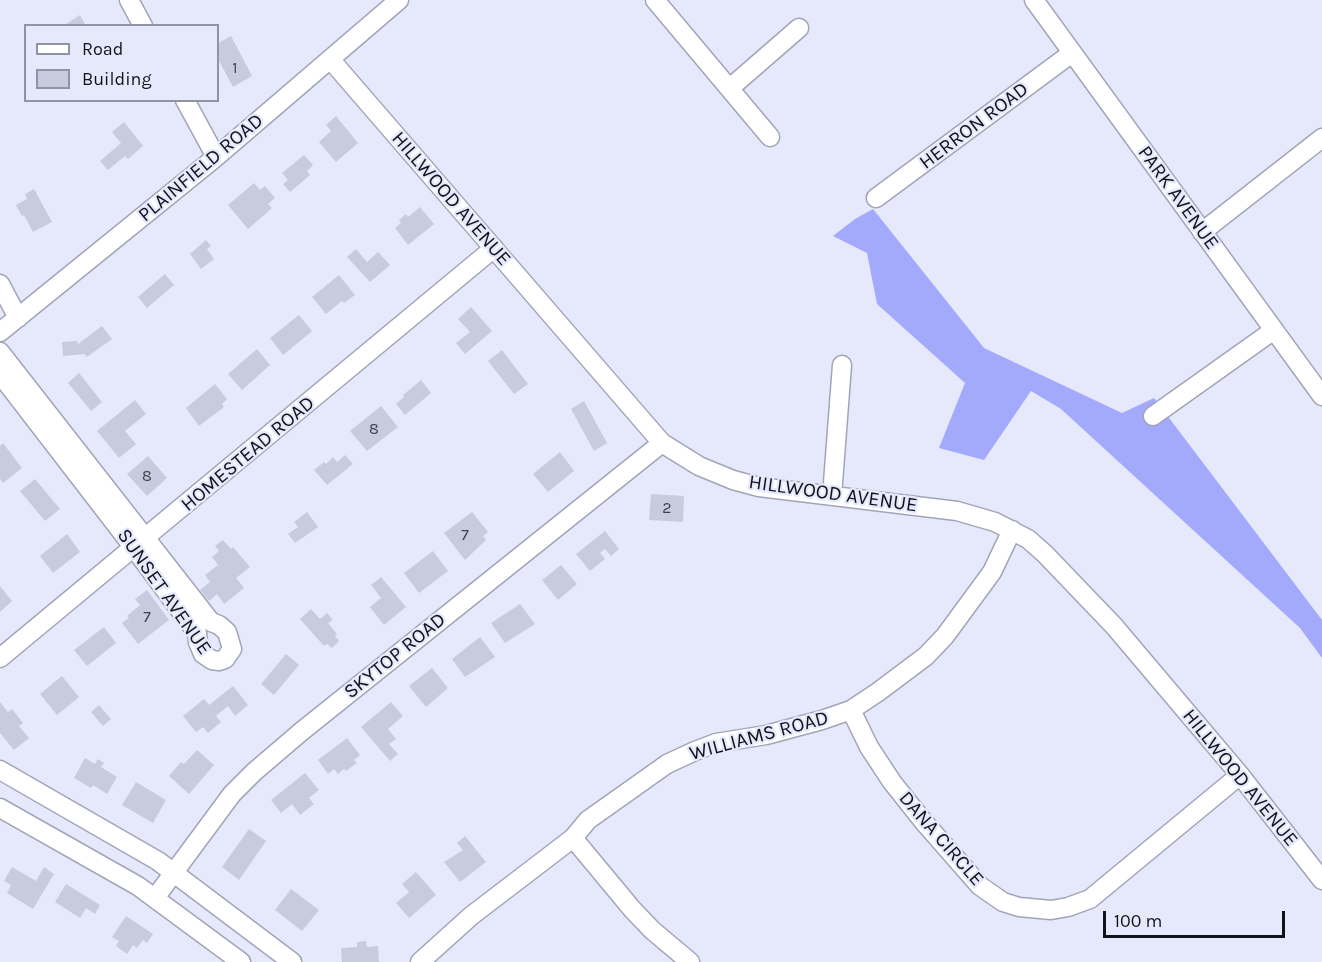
<!DOCTYPE html>
<html>
<head>
<meta charset="utf-8">
<style>
  body { margin:0 }
  #map { position:relative; width:1322px; height:962px; overflow:hidden; background:#e6e8fc; font-family:Karla,sans-serif }
  canvas { display:block }
  .legend { position:absolute; left:24px; top:24px; width:195px; height:78px; box-sizing:border-box; background:#e6e8fc; border:2px solid #9193a2; margin:0; padding:8px 10px; list-style:none; font-size:18px; color:#12131a }
  .legend li { display:flex; align-items:center; gap:12px; height:30px }
  .legend b { width:30px; border:2px solid #9193a2 }
  .scale { position:absolute; left:1103px; top:911px; width:182px; height:27px; box-sizing:border-box; border:3px solid #12131a; border-top:0; padding-left:8px; font-size:18px; line-height:21px; white-space:nowrap; color:#12131a; -webkit-text-stroke:4px #e6e8fc; paint-order:stroke }
</style>
</head>
<body>
<div id="map">
<canvas width="1322" height="962"></canvas>
<ul class="legend">
<li><b style="height:8px;background:#fff"></b>Road</li>
<li><b style="height:16px;background:#c8cbde"></b>Building</li>
</ul>
<div class="scale">100 m</div>
</div>
<script>
const context = document.querySelector('canvas').getContext('2d');
context.lineJoin = 'round';
function fill(path, color) {
  context.fillStyle = color;
  context.fill(path, 'evenodd');
}
function poly(rows) {
  const path = new Path2D();
  for (const r of rows) {
    path.moveTo(r[0], r[1]);
    for (let i = 2; i < r.length; i += 2) path.lineTo(r[i], r[i + 1]);
  }
  return path;
}
function trace(path, color, width, dash) {
  context.strokeStyle = color;
  context.lineWidth = width;
  context.lineCap = dash ? 'butt' : 'round';
  context.setLineDash(dash || []);
  context.stroke(path);
}
function label(font, color, halo, rows, align = 'center') {
  context.font = font + ' Karla,sans-serif';
  context.lineWidth = 4.5;
  context.setLineDash([]);
  context.textBaseline = 'middle';
  context.strokeStyle = halo;
  context.fillStyle = color;
  for (const [text, x, y, turn = 0] of rows) {
    context.save();
    context.translate(x, y);
    context.rotate((+turn || 0) * Math.PI / 180);
    context.textAlign = isNaN(turn) ? turn : align;
    if (halo) context.strokeText(text, 0, 0);
    context.fillText(text, 0, 0);
    context.restore();
  }
}
const forest = poly([
  [873,209,984,348,1122,413,1154,398,1322,620,1322,658,1300,628,1061,409,1031,391,984,460,939,448,965,383,877,304,867,253,833,236,855,219]
]);
const building = poly([
  [80,15,86,26,63,26],
  [231,36,252,76,233,87,218,59,218,43],
  [336,116,358,143,336,162,319,142,331,131,326,125],
  [124,122,143,146,128,159,125,156,108,170,100,161,121,143,112,132],
  [304,155,313,165,307,171,310,175,290,192,283,184,288,180,282,173],
  [254,183,260,190,265,186,275,198,268,204,272,208,248,229,228,205],
  [34,189,52,222,33,232,24,215,22,216,16,205,27,199,25,194],
  [420,207,434,224,408,245,395,228,401,223,399,220,406,214,408,217],
  [206,240,211,246,207,249,214,259,201,269,190,254],
  [356,249,367,262,378,252,390,265,370,282,347,257],
  [165,274,174,285,147,308,138,297],
  [339,275,355,295,344,303,342,301,326,314,312,297],
  [471,307,492,331,465,354,456,343,470,332,458,319],
  [299,315,312,331,283,355,270,338],
  [102,326,112,339,87,357,85,354,63,356,62,342,77,341,78,344],
  [257,349,270,365,242,390,228,374],
  [502,350,528,384,514,394,488,361],
  [79,373,102,402,91,411,68,383],
  [421,380,431,393,405,415,396,404,404,397,403,395],
  [215,384,227,399,222,404,224,407,199,426,186,408],
  [135,400,146,414,125,431,136,444,119,458,97,431],
  [584,401,607,443,594,451,571,409],
  [381,406,398,427,367,451,350,431],
  [3,443,22,468,3,483,0,479,0,446],
  [560,452,574,471,548,492,533,474],
  [345,455,353,464,327,485,314,470,324,462,326,464,333,457,337,462],
  [148,456,167,478,147,496,127,474],
  [35,479,60,509,45,521,20,491],
  [651,494,684,496,683,522,649,520],
  [307,512,318,527,295,543,288,534,298,527,294,522],
  [472,512,488,532,483,536,486,540,465,560,444,533],
  [605,531,619,549,611,556,605,549,600,553,605,559,590,571,576,554],
  [67,534,80,552,53,573,40,556],
  [223,540,231,549,233,547,250,567,236,578,244,588,224,604,217,594,209,601,200,590,210,582,205,575,218,565,212,557,219,551,215,546],
  [433,551,448,571,419,593,404,573],
  [561,565,577,584,558,600,542,580],
  [381,577,406,607,384,625,370,607,381,598,371,585],
  [0,586,12,601,0,612],
  [147,590,169,620,138,644,122,623,129,618,127,616,140,605,135,599],
  [520,604,535,624,505,643,491,623],
  [311,609,320,619,327,613,333,620,328,623,337,634,335,636,339,641,332,648,327,644,324,646,300,619],
  [104,627,116,643,87,666,74,650],
  [480,637,495,657,465,677,452,659],
  [286,654,299,665,274,695,261,684],
  [432,668,448,688,426,707,409,686],
  [62,676,79,697,57,715,40,694],
  [233,686,248,705,235,716,228,706,216,716,221,722,208,733,203,727,196,732,183,716,204,699,209,705],
  [0,702,8,712,12,709,23,723,19,726,29,738,14,750,0,733],
  [391,702,403,716,388,729,396,739,389,744,398,754,390,761,361,727],
  [99,705,111,719,103,726,91,712],
  [347,738,360,755,354,760,357,763,346,771,344,769,338,774,334,769,328,774,318,760],
  [197,750,214,765,189,794,169,776,181,762,184,764],
  [85,758,95,764,98,759,104,763,101,767,117,777,107,794,93,785,91,788,74,778],
  [305,773,319,790,309,798,314,804,300,815,292,804,281,813,271,800],
  [136,782,166,800,153,823,122,805],
  [249,829,266,841,239,880,222,867],
  [465,836,486,862,460,882,444,862,463,850,457,843],
  [12,867,36,881,44,867,54,874,33,909,7,893,11,885,4,881],
  [416,872,436,895,409,918,396,903,409,892,402,884],
  [66,884,100,905,95,914,86,908,80,918,55,902],
  [291,889,319,910,302,931,275,910],
  [126,916,153,934,147,943,143,940,137,948,133,945,127,954,116,946,119,941,112,937],
  [366,941,367,947,378,946,379,962,342,962,341,948,357,947,357,942]
]);
const minor = poly([
  [129,0,143,26],
  [655,0,770,137],
  [1034,0,1322,396],
  [330,59,662,443,699,466,733,480,759,487,957,511,995,522,1028,539,1045,554,1114,626,1240,775,1322,880],
  [730,88,799,28],
  [185,100,216,157],
  [876,198,1072,53],
  [1202,232,1322,138],
  [0,284,18,318],
  [0,332,216,157,399,0],
  [0,352,211,622,219,625,227,632,232,649,225,659,219,661,212,660,203,654,198,642,197,633,134,548,0,374],
  [1153,416,1274,330],
  [832,496,842,365],
  [0,658,494,248],
  [851,710,869,747,892,782,923,821,980,886,1003,902,1019,907,1051,910,1068,907,1090,899,1240,775],
  [0,770,158,861,292,962],
  [0,808,138,886,241,962],
  [573,838,632,909,652,930,690,962],
  [155,898,232,794,254,772,302,731,662,443],
  [420,962,471,916,573,838,588,820,667,764,695,751,716,743,766,735,822,720,851,710,878,692,926,656,945,636,992,572,1012,530]
]);
const numberNames = [
  ["1",235,68],
  ["8",374,429],
  ["8",147,476],
  ["2",667,508],
  ["7",465,535],
  ["7",147,617]
];
const streetNames = [
  ["HERRON ROAD",974,126,-37],
  ["PLAINFIELD ROAD",201,168,-40],
  ["PARK AVENUE",1178,198,54],
  ["HILLWOOD AVENUE",451,199,49],
  ["HOMESTEAD ROAD",248,454,-40],
  ["HILLWOOD AVENUE",833,494,8],
  ["SUNSET AVENUE",164,592,55],
  ["SKYTOP ROAD",395,656,-39],
  ["WILLIAMS ROAD",759,736,-15],
  ["HILLWOOD AVENUE",1240,778,51],
  ["DANA CIRCLE",941,839,49]
];
fill(forest, '#a3aafc');
fill(building, '#c8cbde');
trace(minor, '#a2a4b7', 21);
trace(minor, '#fff', 18);
label('16px', '#40414b', null, numberNames);
label('20px', '#12131a', '#e6e8fc', streetNames);
</script>
</body>
</html>
